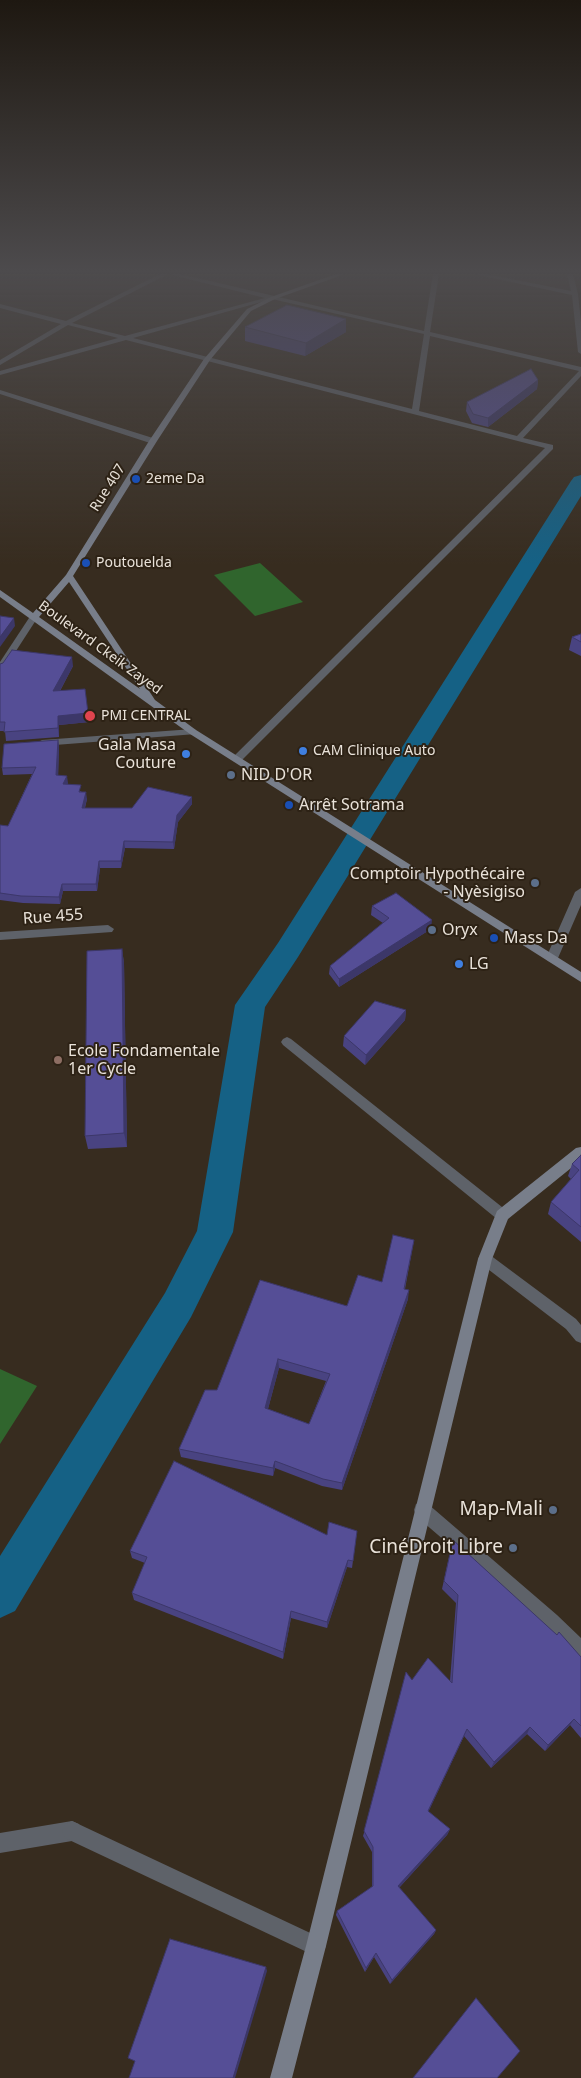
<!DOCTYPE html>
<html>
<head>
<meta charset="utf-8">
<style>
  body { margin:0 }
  canvas { display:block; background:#372c1f }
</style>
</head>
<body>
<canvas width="581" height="2078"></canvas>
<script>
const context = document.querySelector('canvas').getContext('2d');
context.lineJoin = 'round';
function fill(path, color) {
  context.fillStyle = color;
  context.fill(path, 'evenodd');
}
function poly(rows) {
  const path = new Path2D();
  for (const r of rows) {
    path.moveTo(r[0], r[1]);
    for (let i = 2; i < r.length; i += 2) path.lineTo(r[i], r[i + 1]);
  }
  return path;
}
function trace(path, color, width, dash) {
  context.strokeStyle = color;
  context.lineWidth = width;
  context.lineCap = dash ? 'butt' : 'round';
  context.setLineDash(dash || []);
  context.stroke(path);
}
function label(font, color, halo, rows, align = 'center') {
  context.font = font + ' "Noto Sans",sans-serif';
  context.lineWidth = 4;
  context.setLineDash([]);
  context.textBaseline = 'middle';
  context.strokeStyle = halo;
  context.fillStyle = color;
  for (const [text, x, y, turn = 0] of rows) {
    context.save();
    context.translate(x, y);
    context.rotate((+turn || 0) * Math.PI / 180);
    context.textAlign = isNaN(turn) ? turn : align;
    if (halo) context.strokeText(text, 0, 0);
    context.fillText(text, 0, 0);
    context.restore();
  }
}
const green = poly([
  [260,563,303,602,255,616,214,575],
  [0,1369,37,1386,0,1444]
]);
const canal = poly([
  [581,475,581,496,298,957,265,1007,233,1232,191,1317,15,1611,0,1618,0,1556,165,1293,197,1231,235,1005,278,943,571,481,574,477,581,475]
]);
const service = poly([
  [485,1253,490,1255,576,1319,581,1325,581,1343,576,1341,566,1329,480,1263,478,1259,480,1255,485,1253],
  [72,1821,79,1824,82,1831,79,1838,72,1841,0,1853,0,1833,72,1821]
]);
const minor = poly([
  [160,274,168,274,72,323,125,336,265,298,168,274,180,274,424,331,433,274,439,274,430,332,581,367,581,376,523,438,553,445,553,449,241,761,237,762,233,761,233,757,545,448,126,340,0,375,0,371,118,338,68,325,0,365,0,360,61,324,0,308,0,304,66,321,160,274],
  [272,299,424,334,412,409,133,338,272,299],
  [430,336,579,371,517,436,419,411,430,336],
  [474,274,487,274,571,291,567,274,573,274,578,294,581,322,581,354,578,352,572,295,474,274],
  [0,390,156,439,157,441,150,443,0,394,0,390],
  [193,729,196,730,196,734,42,746,37,743,42,740,193,729],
  [581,888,581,905,558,958,552,962,548,961,546,958,575,892,581,888],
  [108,925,114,929,112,932,0,940,0,932,108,925],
  [287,1037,291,1039,507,1211,509,1215,507,1219,502,1221,497,1219,283,1045,281,1042,283,1039,287,1037],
  [422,1502,428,1504,557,1615,581,1638,581,1659,575,1656,545,1627,416,1516,414,1510,416,1504,422,1502],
  [72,1821,323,1939,326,1946,323,1953,316,1956,309,1953,65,1838,62,1831,65,1824,72,1821]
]);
const tertiary = poly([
  [34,614,38,617,3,671,0,672,0,662,31,615,34,614]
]);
const secondary = poly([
  [336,274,345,274,275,299,251,311,210,360,157,441,73,576,155,700,196,730,581,972,581,982,190,734,0,597,0,590,33,613,66,575,149,441,204,359,247,309,271,297,336,274],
  [69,582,140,689,39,617,69,582],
  [581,1147,581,1160,508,1219,492,1259,326,1946,292,2078,270,2078,306,1946,478,1259,497,1211,576,1148,581,1147]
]);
const wall = poly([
  [346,319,346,332,305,356,245,341,245,327],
  [538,380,537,389,488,427,472,423,466,411,467,402],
  [581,634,581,656,569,650,572,637],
  [0,664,73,666,60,691,89,722,59,725,59,737,6,741,5,731,0,731],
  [58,740,59,746,58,776,68,783,67,784,82,792,87,799,85,808,132,808,192,804,178,822,174,849,125,848,121,868,100,868,97,891,63,891,60,904,23,903,0,900,0,825,8,826,32,774,3,775,2,768],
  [372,906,431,929,339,987,329,974,330,966,383,923,371,915],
  [122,949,124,963,127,1147,88,1149,85,1136],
  [406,1010,405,1020,365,1065,343,1046,344,1036],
  [581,1155,581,1242,548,1214,551,1202,571,1179,568,1176,572,1164],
  [414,1240,405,1289,408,1299,342,1490,322,1486,275,1468,273,1476,181,1457,179,1449,217,1390,382,1282],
  [279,1368,326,1381,309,1424,268,1409],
  [357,1531,352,1568,347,1567,327,1628,291,1618,283,1659,134,1600,132,1593,145,1563,132,1558,130,1551,327,1535],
  [451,1548,581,1657,581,1738,570,1725,545,1751,527,1734,491,1768,464,1736,428,1812,450,1829,447,1835,399,1888,436,1930,434,1934,390,1984,374,1957,365,1972,336,1915,337,1911,372,1887,372,1852,363,1836,412,1680,450,1681,456,1603,442,1589]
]);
const shadedWall = poly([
  [346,319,346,332,305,356,306,343],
  [538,380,537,389,488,427,488,418],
  [14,618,15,626,0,647,0,637],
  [72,657,73,666,55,700,53,691],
  [85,689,89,722,59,725,59,737,58,728,58,716],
  [58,740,59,746,58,782,56,775],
  [67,776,68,783,65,791,63,784],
  [86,792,87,799,83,814,82,808],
  [192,797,192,804,178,822,174,849,173,842,177,815],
  [124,841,125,848,121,868,121,861],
  [99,861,100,868,97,891,96,884],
  [62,884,63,891,60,904,59,897],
  [432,920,431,929,339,987,339,979],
  [122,949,124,963,127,1147,124,1133],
  [406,1010,405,1020,365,1065,366,1055],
  [409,1290,408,1299,342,1490,342,1483],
  [278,1359,279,1368,266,1416,265,1408],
  [275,1461,275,1468,273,1476,273,1468],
  [348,1560,347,1567,327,1628,327,1622],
  [291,1611,291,1618,283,1659,283,1652],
  [574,1719,570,1725,545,1751,548,1745],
  [530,1727,527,1734,491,1768,494,1762],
  [467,1729,464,1736,426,1817,428,1811],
  [450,1829,447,1835,396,1891,398,1886],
  [436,1930,434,1934,390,1984,392,1980],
  [376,1953,374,1957,365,1972,366,1968],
  [266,1967,267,1971,235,2078,233,2078]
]);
const building = poly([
  [287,305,346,319,306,343,245,327,287,305],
  [531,369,538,380,488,418,473,414,467,402,531,369],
  [0,616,14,618,0,637,0,616],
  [581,634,581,642,572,637,581,634],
  [12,650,72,657,53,691,85,689,88,713,58,716,58,728,4,732,5,722,0,722,0,664,3,663,12,650],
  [58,740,56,775,67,776,63,784,81,785,79,792,86,792,82,808,132,808,148,787,192,797,177,815,173,842,124,841,121,861,99,861,96,884,62,884,59,897,21,896,0,893,0,825,8,826,36,767,2,768,4,744,58,740],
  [396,893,432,920,339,979,330,966,389,918,372,906,396,893],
  [122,949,124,1133,85,1136,87,951,122,949],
  [375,1001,406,1010,366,1055,344,1036,375,1001],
  [581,1155,581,1227,551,1202,579,1170,572,1164,581,1155],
  [393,1235,414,1240,404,1289,409,1290,342,1483,323,1479,275,1461,273,1468,179,1449,205,1390,217,1390,260,1280,347,1306,358,1275,382,1282,393,1235],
  [278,1359,330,1374,309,1424,265,1408,278,1359],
  [174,1461,327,1535,329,1522,357,1531,353,1561,348,1560,327,1622,291,1611,283,1652,132,1593,147,1557,130,1551,174,1461],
  [453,1540,557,1635,559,1632,581,1657,581,1726,574,1719,548,1745,530,1727,494,1762,467,1729,428,1811,450,1829,398,1886,436,1930,392,1980,376,1953,366,1968,337,1911,373,1886,373,1847,364,1831,406,1672,412,1680,428,1658,452,1683,458,1595,444,1581,453,1540],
  [170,1939,266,1967,233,2078,129,2078,135,2061,128,2058,170,1939],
  [476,1998,520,2051,497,2078,413,2078,476,1998]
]);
const markers = [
  [136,479,5,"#1a4fb4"],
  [86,563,5,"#1a4fb4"],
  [90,716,6,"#e0444e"],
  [303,751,5,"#3f7fe0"],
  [186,754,5,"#3f7fe0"],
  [231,775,5,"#5c6f8a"],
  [289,805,5,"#1a4fb4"],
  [535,883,5,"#5c6f8a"],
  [432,930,5,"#5c6f8a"],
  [494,938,5,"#1a4fb4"],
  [459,964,5,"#3f7fe0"],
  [58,1060,5,"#8d6e63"],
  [553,1510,5,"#5c6f8a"],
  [513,1548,5,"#5c6f8a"]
];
const farPoinames = [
  ["2eme Da",146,479],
  ["Poutouelda",96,563],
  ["PMI CENTRAL",101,716],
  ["CAM Clinique Auto",313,751]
];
const farStreetnames = [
  ["Rue 407",108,488,-58],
  ["Boulevard Ckeik Zayed",100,648,36]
];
const poiNames = [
  ["Gala Masa",176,745,"right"],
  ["Couture",176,763,"right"],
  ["NID D'OR",241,775],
  ["Arrêt Sotrama",299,805],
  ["Comptoir Hypothécaire",525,874,"right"],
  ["- Nyèsigiso",525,892,"right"],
  ["Oryx",442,930],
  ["Mass Da",504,938],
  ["LG",469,964],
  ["Ecole Fondamentale",68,1051],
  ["1er Cycle",68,1069]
];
const streetNames = [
  ["Rue 455",53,917,-4]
];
const nearPoinames = [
  ["Map-Mali",543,1510],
  ["CinéDroit Libre",503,1548]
];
fill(green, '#30652d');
fill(canal, '#156185');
fill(service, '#5e6269');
fill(minor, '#5e6269');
fill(tertiary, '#5e6269');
fill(secondary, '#787e8a');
fill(wall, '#494381');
fill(shadedWall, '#3c3769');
fill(building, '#554e96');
trace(building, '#3c3769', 1);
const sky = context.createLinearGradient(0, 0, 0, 565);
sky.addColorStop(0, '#1e1811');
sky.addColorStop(0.48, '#4d4b4d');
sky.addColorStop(1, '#4d4b4d00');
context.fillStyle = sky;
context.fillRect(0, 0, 581, 565);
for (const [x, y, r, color] of markers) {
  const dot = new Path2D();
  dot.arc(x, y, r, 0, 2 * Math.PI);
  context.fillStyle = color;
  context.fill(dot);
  trace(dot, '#2d2215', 2);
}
label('14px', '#e9e2d9', '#2d2215', farPoinames, 'left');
label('14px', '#e9e2d9', '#2d2215', farStreetnames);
label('16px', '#e9e2d9', '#2d2215', poiNames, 'left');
label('16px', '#e9e2d9', '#2d2215', streetNames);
label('19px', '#e9e2d9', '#2d2215', nearPoinames, 'right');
</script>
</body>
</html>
